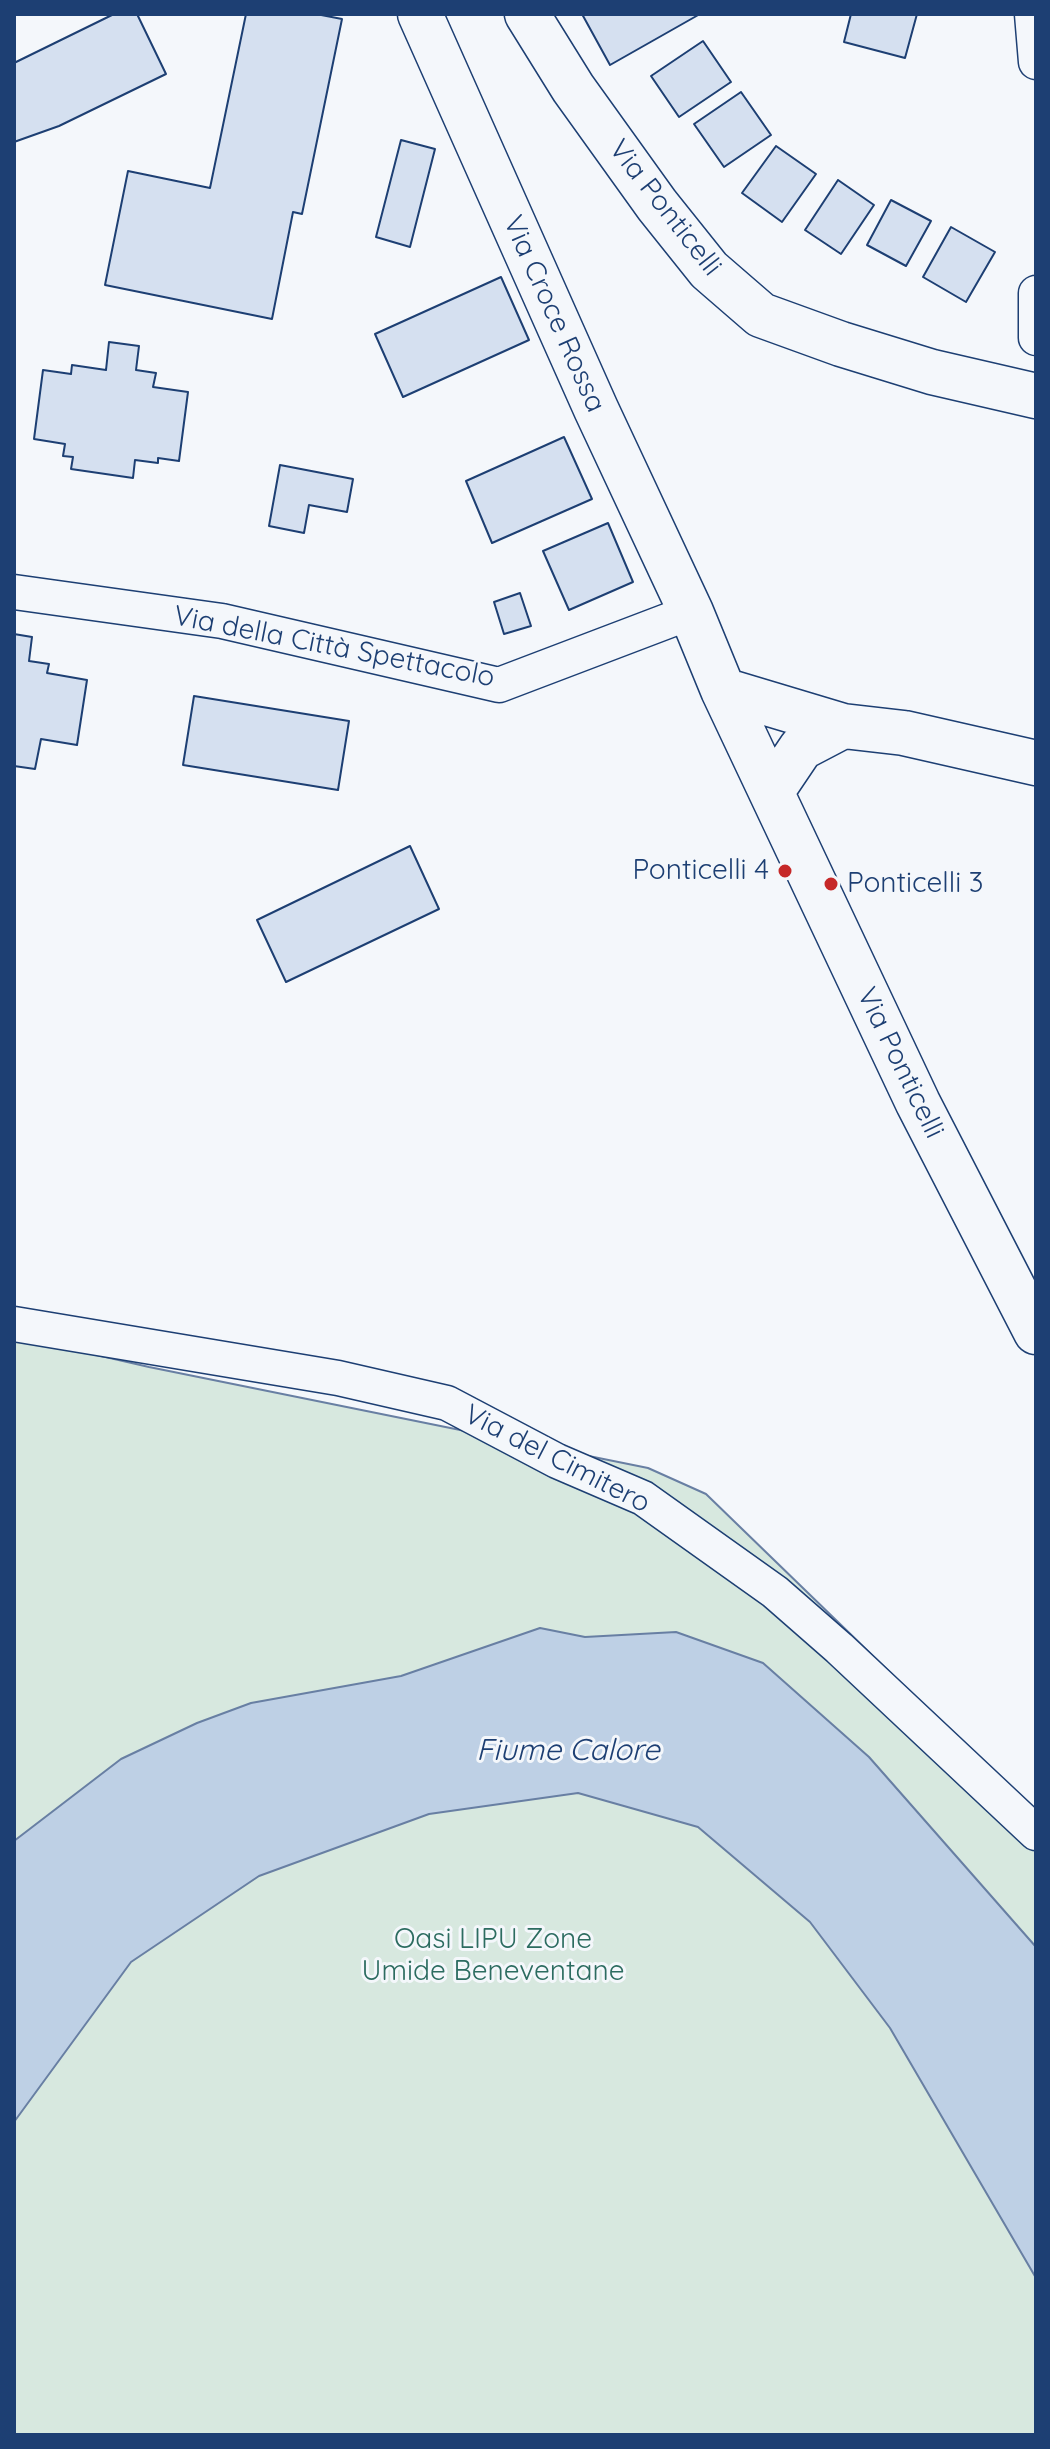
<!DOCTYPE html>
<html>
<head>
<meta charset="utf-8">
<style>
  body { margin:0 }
  #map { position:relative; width:1050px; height:2449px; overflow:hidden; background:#f4f7fb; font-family:Quicksand,sans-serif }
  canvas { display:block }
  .frame { position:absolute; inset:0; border:16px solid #1d3f73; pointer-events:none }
</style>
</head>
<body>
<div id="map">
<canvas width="1050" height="2449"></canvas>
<div class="frame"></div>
</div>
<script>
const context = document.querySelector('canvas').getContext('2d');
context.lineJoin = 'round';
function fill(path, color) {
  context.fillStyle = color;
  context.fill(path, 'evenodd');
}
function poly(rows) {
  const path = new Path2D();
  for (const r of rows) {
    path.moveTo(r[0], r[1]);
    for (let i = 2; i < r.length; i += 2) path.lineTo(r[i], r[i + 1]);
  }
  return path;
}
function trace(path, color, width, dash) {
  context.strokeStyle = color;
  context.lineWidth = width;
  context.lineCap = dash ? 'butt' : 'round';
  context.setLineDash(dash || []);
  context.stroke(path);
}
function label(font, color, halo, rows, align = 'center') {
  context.font = font + ' Quicksand,sans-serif';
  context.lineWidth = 6;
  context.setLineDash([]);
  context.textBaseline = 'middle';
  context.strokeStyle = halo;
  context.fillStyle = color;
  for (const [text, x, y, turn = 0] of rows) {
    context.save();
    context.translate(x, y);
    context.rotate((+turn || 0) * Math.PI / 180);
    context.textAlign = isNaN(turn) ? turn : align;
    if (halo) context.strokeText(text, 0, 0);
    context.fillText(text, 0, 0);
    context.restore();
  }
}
const green = poly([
  [14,1336,149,1367,648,1468,706,1494,1036,1814,1036,2435,14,2435,14,1336]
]);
const water = poly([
  [540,1628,585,1637,676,1632,763,1663,869,1757,1036,1947,1036,2278,890,2028,810,1922,698,1827,578,1793,429,1814,259,1876,131,1962,14,2122,14,1841,121,1759,197,1723,251,1703,401,1676,540,1628]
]);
const building = poly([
  [114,14,137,14,166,74,59,126,14,142,14,63,114,14],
  [246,14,316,14,342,19,302,214,293,212,272,319,105,285,128,171,210,188,246,14],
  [582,14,700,14,610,65,582,14],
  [851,14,917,14,905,58,844,42,851,14],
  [703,41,731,82,679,117,651,76,703,41],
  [741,92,771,135,724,167,694,124,741,92],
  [401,140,435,149,410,247,376,237,401,140],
  [776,146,816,174,782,222,742,193,776,146],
  [838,180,874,205,841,254,805,230,838,180],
  [891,200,931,221,906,266,867,245,891,200],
  [951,227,995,252,966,302,923,277,951,227],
  [501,277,529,340,403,397,375,334,501,277],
  [109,342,139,346,136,370,156,373,153,387,188,392,179,461,158,458,158,463,135,460,133,478,71,469,73,457,63,456,65,444,34,439,43,370,71,374,72,365,106,370,109,342],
  [564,437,592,499,492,543,466,481,564,437],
  [280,465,353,479,347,512,309,505,304,533,269,526,280,465],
  [608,523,633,582,569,610,543,551,608,523],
  [520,593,531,626,504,634,494,602,520,593],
  [14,634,32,637,29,661,49,664,47,673,87,680,77,745,41,739,35,769,14,766,14,634],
  [194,696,349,721,338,790,183,765,194,696],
  [410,846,439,909,286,982,257,920,410,846]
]);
const minor = poly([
  [1032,14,1036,62],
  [1036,293,1036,338],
  [14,592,222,621,499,685,691,612],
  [14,1324,338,1378,447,1403,557,1461,643,1498,775,1592,839,1648,1036,1833]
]);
const tertiary = poly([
  [420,14,596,409,691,612,723,690,918,1103,1036,1332],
  [527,14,573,88,657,205,709,270,761,315,841,344,932,372,1036,396],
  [723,690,843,726],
  [772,791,801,748,843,726,904,733,1036,763]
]);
const markers = [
  [785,871,8,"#c62828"],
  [831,884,8,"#c62828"]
];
const streetNames = [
  ["Via Ponticelli",665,208,52],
  ["Via Croce Rossa",554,314,66],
  ["Via della Città Spettacolo",334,647,11],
  ["Via Ponticelli",900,1063,64],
  ["Via del Cimitero",557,1459,27]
];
const poiNames = [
  ["Ponticelli 4",769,871],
  ["Ponticelli 3",847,884,"left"]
];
const parkNames = [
  ["Oasi LIPU Zone",493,1940],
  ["Umide Beneventane",493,1972]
];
const waterNames = [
  ["Fiume Calore",568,1751]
];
fill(green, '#d7e8df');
trace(green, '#687fa3', 2);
fill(water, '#bed0e5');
trace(water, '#687fa3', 2);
fill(building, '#d5e0f0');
trace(building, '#1d3f73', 2);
trace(minor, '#1d3f73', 37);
trace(tertiary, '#1d3f73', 47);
trace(minor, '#f4f7fb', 34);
trace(tertiary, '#f4f7fb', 44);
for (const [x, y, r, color] of markers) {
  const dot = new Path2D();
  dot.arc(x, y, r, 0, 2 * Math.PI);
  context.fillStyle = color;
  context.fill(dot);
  trace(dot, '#f4f7fb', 3);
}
label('28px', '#1d3f73', '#f4f7fb', streetNames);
label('28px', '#1d3f73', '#f4f7fb', poiNames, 'right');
label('28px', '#2c6c60', '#f4f7fb', parkNames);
label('italic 30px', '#1d3f73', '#f4f7fb', waterNames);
</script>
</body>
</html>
